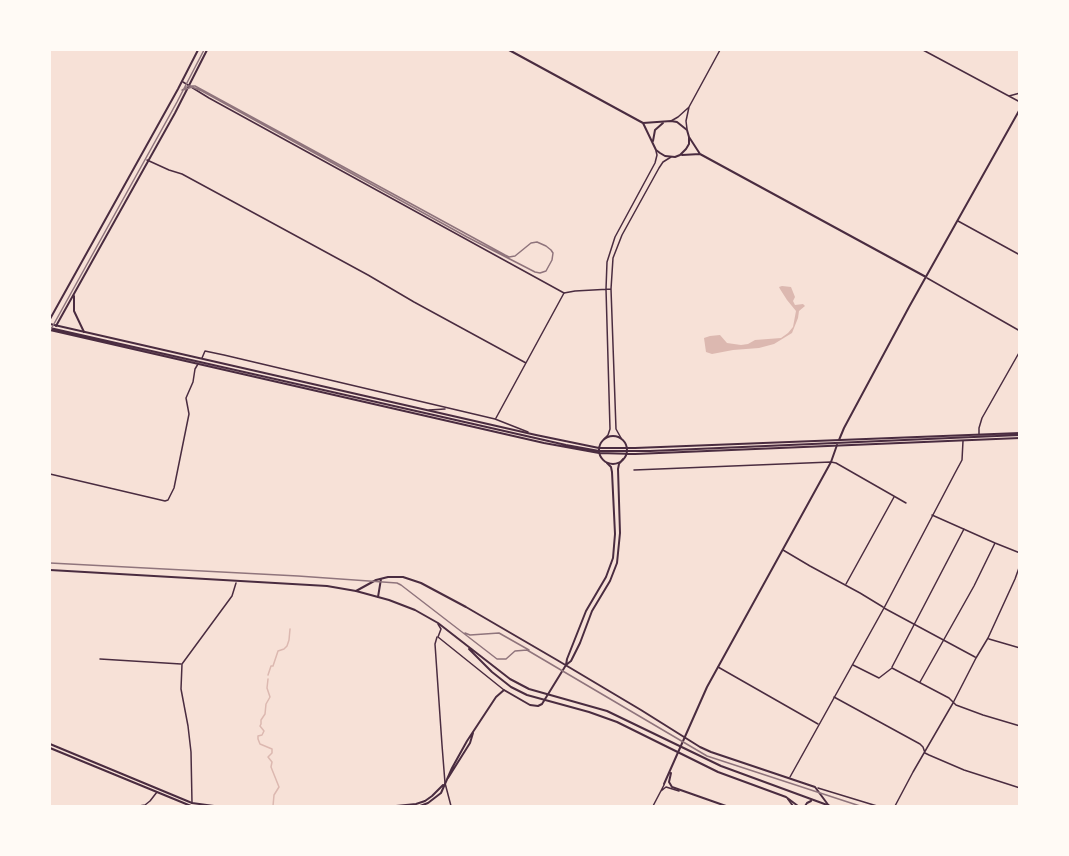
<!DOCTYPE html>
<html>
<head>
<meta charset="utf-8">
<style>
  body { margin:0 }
  #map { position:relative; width:1069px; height:856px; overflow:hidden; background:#f7e1d7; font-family:"Sofia Sans Condensed",sans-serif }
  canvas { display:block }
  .frame { position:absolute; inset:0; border:51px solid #fffaf5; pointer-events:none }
</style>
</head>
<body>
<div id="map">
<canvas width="1069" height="856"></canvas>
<div class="frame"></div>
</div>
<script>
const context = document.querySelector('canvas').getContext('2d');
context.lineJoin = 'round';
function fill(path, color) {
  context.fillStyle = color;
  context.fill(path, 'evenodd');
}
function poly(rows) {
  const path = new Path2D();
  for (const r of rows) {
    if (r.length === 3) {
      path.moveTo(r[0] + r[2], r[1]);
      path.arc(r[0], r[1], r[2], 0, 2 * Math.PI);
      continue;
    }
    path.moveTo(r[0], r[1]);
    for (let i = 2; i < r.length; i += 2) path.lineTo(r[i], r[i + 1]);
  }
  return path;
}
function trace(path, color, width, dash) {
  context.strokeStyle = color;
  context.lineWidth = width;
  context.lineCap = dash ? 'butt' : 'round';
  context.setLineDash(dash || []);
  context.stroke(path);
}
const water = poly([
  [782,286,791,287,795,297,793,301,795,305,803,304,805,306,799,311,798,318,792,333,774,344,759,348,733,350,712,354,706,352,704,338,710,336,720,335,727,343,741,345,748,344,755,340,781,338,788,333,793,327,796,311,787,300,780,289,779,287]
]);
const stream = poly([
  [268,675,271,666,273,666,278,651,284,649,287,646,289,640,290,629],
  [268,679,267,688,270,697,266,704,265,714,261,720,261,724,260,726,264,731,262,735,258,736,258,739,260,744,272,749,272,753,268,757,272,762,271,767,279,787,274,795,273,806]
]);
const minor = poly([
  [147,160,169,170,182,174,230,200,368,275,414,302,526,363],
  [958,221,1020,255],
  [927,278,1020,331],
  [202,358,205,351,224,355,495,419,528,432],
  [429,410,445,409],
  [496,418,564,293],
  [634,470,831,462,836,463,906,503],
  [50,474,165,501,168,500,174,488,189,414,186,398,193,382,195,369,198,364],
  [932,515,995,543,1020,553],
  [846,584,894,497],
  [884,608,975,657],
  [437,637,435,644,442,745,445,783,451,806],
  [989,639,1020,648],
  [100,659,181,664],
  [853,665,879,678,892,668,949,698,956,705,983,715,1020,726],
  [718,667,818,724],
  [892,667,964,529],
  [920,682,974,586,995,543],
  [834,697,920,744,923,747,925,753,929,755,964,770,1020,788],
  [139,806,145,805,150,801,157,792],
  [895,806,913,772,953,703,976,658,988,638,1015,579,1020,565]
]);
const tertiary = poly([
  [923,50,1020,102],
  [183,82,209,98,564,293,575,291,611,289],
  [1009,96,1020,93],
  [671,121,678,117,688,108],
  [687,129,686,121,689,107,720,50],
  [979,434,979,428,982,418,1020,351],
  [621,438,616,429,611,289,613,258,622,235,659,168,663,162,671,157],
  [604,439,608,435,610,429,606,289,607,262,615,237,655,163,657,155,656,151],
  [783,550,810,566,860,593,883,607],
  [438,624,441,629,438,637,504,690],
  [790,777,884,608,955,473,962,460,963,441],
  [818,788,877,806],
  [661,791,666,787,679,791],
  [192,803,191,752,188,726,181,689,182,664,232,596,236,583],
  [653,806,664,785]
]);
const secondary = poly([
  [509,50,643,123,656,150,660,153,665,156,675,157,680,155,686,149,689,144,689,137,687,130,677,122,671,121,643,123],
  [689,137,700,154,926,277],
  [653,141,655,130,663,123],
  [682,155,700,154],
  [74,296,74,311,84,332],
  [50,319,178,89,198,50],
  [56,326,175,113,207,50],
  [839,440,844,428,909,307,1020,109],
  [356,591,376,580,388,577,403,577,421,583,466,607,557,660,641,710,700,747,711,752,815,787,829,806],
  [378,597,381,579],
  [566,665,567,659,586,611,606,577,613,558,615,534,612,472,611,467,607,463],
  [50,744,192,803,214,806],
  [50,748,191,806],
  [671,773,669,782,672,787,726,806],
  [448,778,470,743,473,733],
  [664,784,707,687,831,462,837,445],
  [788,799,793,806],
  [396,806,416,804,425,801,432,796,443,785],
  [420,806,428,803,441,793,452,768,467,741,496,697,504,690,530,705,538,706,542,704,566,665,571,661,580,643,592,611,610,581,617,563,620,533,618,469,619,464,623,459]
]);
const primary = poly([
  [50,324,536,435,599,448,635,448,1020,433],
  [50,328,566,445,599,451,650,451,1020,435],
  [50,330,544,443,599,453,635,454,1020,438],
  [613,450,14],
  [50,570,327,586,356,591,389,600,415,610,438,623,510,679,529,689,607,711,721,766,830,806],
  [469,649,492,672,511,687,527,695,589,712,617,722,718,772,786,797,798,806],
  [805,806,807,803,811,801]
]);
const tram = poly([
  [182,90,188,86,195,86,505,255,509,257,515,256,531,243,537,242,546,246,551,250,553,253,552,260,546,271,540,273,535,272,467,237,202,91,192,87,183,90],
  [50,331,177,102,204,50],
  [50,563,298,576,397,583,401,585,497,659,506,659,515,651,527,650,707,756,860,806],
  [465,633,470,635,499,633,529,650]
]);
fill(water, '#dcb8b0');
trace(stream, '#dcb8b0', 1.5);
trace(minor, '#4a2c40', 1.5);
trace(tertiary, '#4a2c40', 1.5);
trace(secondary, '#4a2c40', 2);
trace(primary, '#4a2c40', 2);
trace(tram, '#8f747c', 1.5);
</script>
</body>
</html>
